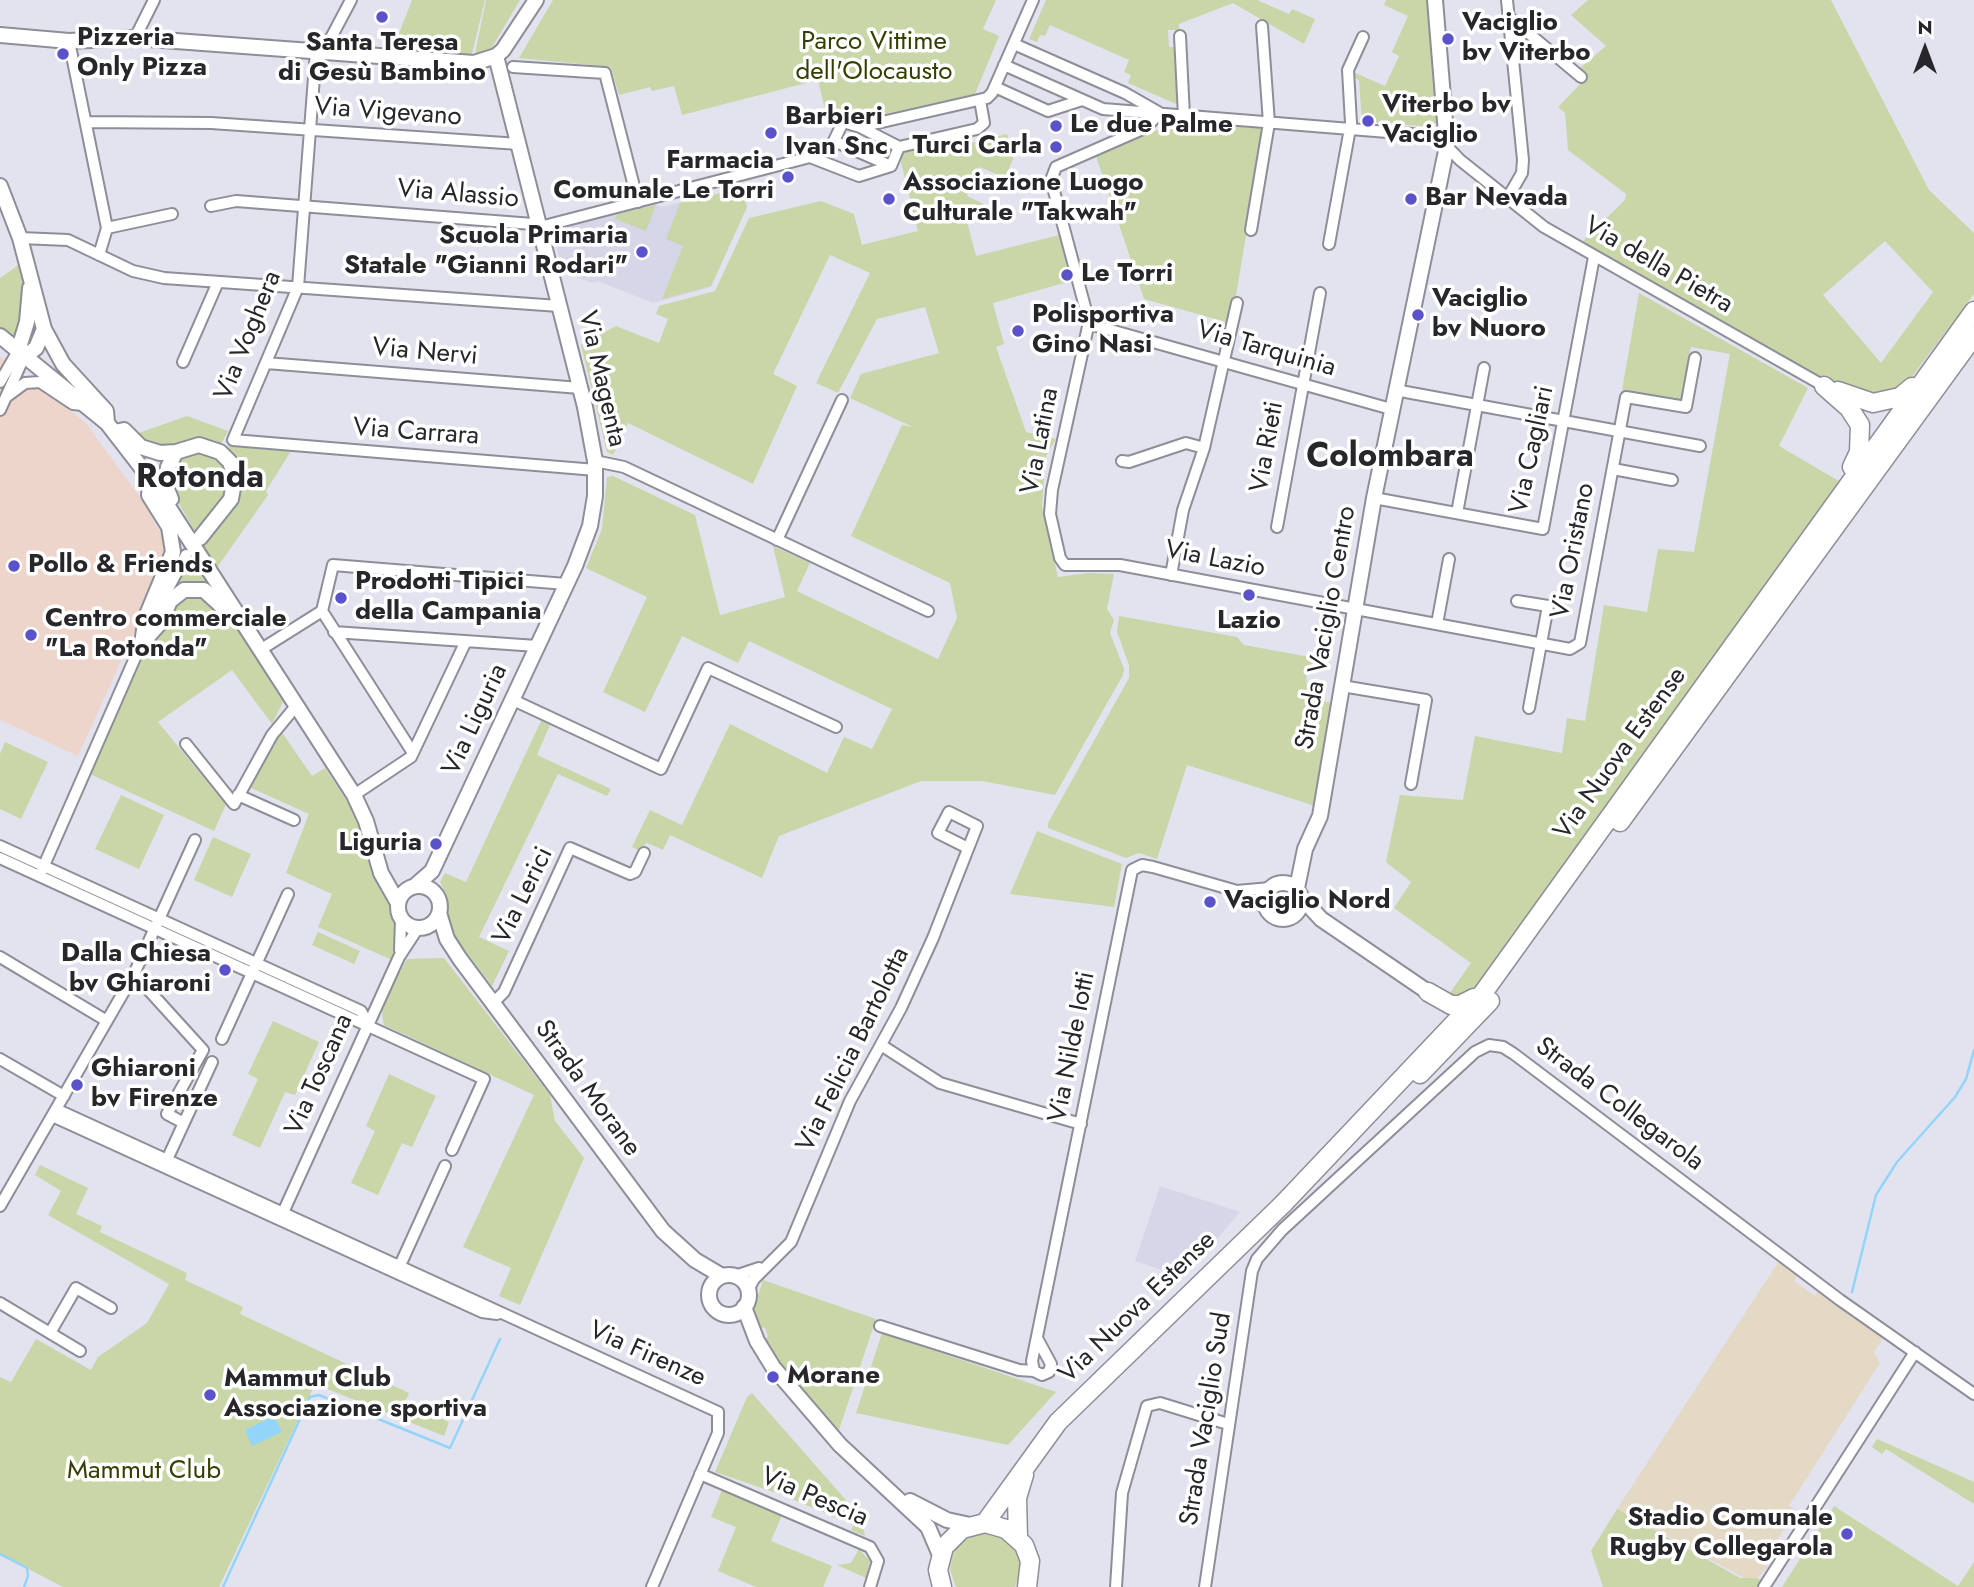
<!DOCTYPE html>
<html>
<head>
<meta charset="utf-8">
<style>
  body { margin:0 }
  #map { position:relative; width:1974px; height:1587px; overflow:hidden; background:#e3e3ef; font-family:Jost,sans-serif }
  canvas { display:block }
  .north { position:absolute; left:1890px; top:14px; width:70px; height:70px; -webkit-text-stroke:5px #fff; paint-order:stroke; rotate:0deg; font-size:19px; font-weight:700; line-height:28px; text-align:center; color:#27272b }
  .north::after { content:''; display:block; margin:auto; width:24px; height:32px; background:#27272b; clip-path:polygon(50% 0,100% 100%,50% 72%,0 100%) }
</style>
</head>
<body>
<div id="map">
<canvas width="1974" height="1587"></canvas>
<div class="north">N</div>
</div>
<script>
const context = document.querySelector('canvas').getContext('2d');
context.lineJoin = 'round';
function fill(path, color) {
  context.fillStyle = color;
  context.fill(path, 'evenodd');
}
function poly(rows) {
  const path = new Path2D();
  for (const r of rows) {
    if (r.length === 3) {
      path.moveTo(r[0] + r[2], r[1]);
      path.arc(r[0], r[1], r[2], 0, 2 * Math.PI);
      continue;
    }
    path.moveTo(r[0], r[1]);
    for (let i = 2; i < r.length; i += 2) path.lineTo(r[i], r[i + 1]);
  }
  return path;
}
function trace(path, color, width, dash) {
  context.strokeStyle = color;
  context.lineWidth = width;
  context.lineCap = dash ? 'butt' : 'round';
  context.setLineDash(dash || []);
  context.stroke(path);
}
function label(font, color, halo, rows, align = 'center') {
  context.font = font + ' Jost,sans-serif';
  context.lineWidth = 7;
  context.setLineDash([]);
  context.textBaseline = 'middle';
  context.strokeStyle = halo;
  context.fillStyle = color;
  for (const [text, x, y, turn = 0] of rows) {
    context.save();
    context.translate(x, y);
    context.rotate((+turn || 0) * Math.PI / 180);
    context.textAlign = isNaN(turn) ? turn : align;
    if (halo) context.strokeText(text, 0, 0);
    context.fillText(text, 0, 0);
    context.restore();
  }
}
const commercial = poly([
  [0,357,85,422,145,504,166,544,167,560,78,756,0,720]
]);
const industrial = poly([
  [1779,1261,1798,1273,1794,1281,1815,1296,1819,1291,1885,1336,1874,1352,1880,1363,1789,1506,1796,1510,1763,1564,1768,1567,1757,1578,1746,1579,1617,1509]
]);
const built = poly([
  [742,187,747,207,711,287,653,303,598,281,592,283,562,272,553,230,655,204,661,207],
  [1160,1186,1240,1212,1184,1278,1135,1261]
]);
const green = poly([
  [412,0,485,0,471,58,413,50,412,36,398,36],
  [486,0,520,0,491,49,475,54],
  [553,0,996,0,983,29,999,36,975,94,871,117,849,110,826,114,818,80,682,115,674,86,652,91,650,87,619,95,611,67,519,58],
  [1046,0,1257,0,1289,14,1292,9,1315,19,1304,44,1233,3,1179,24,1179,30,1168,30,1169,47,1178,47,1181,106,1128,83,1131,75,1124,72,1129,60,1050,25,1045,36,1040,35,1037,42,1029,39],
  [1386,0,1427,0,1437,121,1432,127,1362,121,1359,80,1351,76,1353,72,1385,86,1399,56,1392,52,1408,16,1384,5],
  [1588,0,1831,0,1929,190,1974,233,1974,294,1899,394,1863,397,1823,378,1580,244,1625,200,1626,194,1568,150,1565,113,1558,107,1588,76,1580,68,1606,46,1571,15],
  [1885,241,1933,292,1881,363,1823,295],
  [1176,122,1264,128,1235,301,1231,300,1226,322,1144,299,1096,156],
  [1007,134,1013,159,1005,178,980,167,967,196,990,207,965,214,976,256,1059,235,1071,281,993,303,1004,344,996,347,1026,432,1056,439,1046,456,1042,506,1058,577,1088,573,1114,574,1107,609,1114,620,1110,633,1124,669,1123,675,1055,795,982,781,921,781,779,836,762,878,670,835,663,850,647,843,638,850,632,847,650,810,682,825,730,724,827,773,844,737,872,749,892,709,749,641,738,663,682,636,645,712,603,692,647,597,586,568,602,529,607,477,613,476,695,515,720,615,785,597,773,546,810,563,797,591,938,659,957,618,950,583,851,536,902,425,913,427,850,398,861,374,939,353,925,307,877,319,838,393,816,383,870,273,830,255,773,374,797,386,753,484,628,423,613,455,607,452,581,345,616,326,659,343,668,319,656,314,659,306,715,291,749,218,821,201,854,214,862,245,918,231,900,158,904,151,961,138,963,145],
  [742,188,747,207,711,286,662,299,683,246,666,239,680,203],
  [656,205,646,231,615,219,617,214],
  [20,264,27,312,18,343,0,327,0,278],
  [1639,293,1808,388,1779,446,1839,481,1485,988,1464,1001,1447,997,1471,963,1394,908,1411,882,1386,862,1400,795,1463,800,1475,736,1562,753,1567,718,1585,721,1604,605,1647,612,1658,549,1694,552,1730,354,1691,347,1681,401,1622,390],
  [187,416,228,431,221,444,194,438,170,447,152,447,136,434],
  [220,446,291,451,266,491,268,495,216,569,202,544,236,499],
  [201,450,221,460,228,472,228,493,197,535,171,490,174,460],
  [190,560,202,573,217,596,171,595,180,571],
  [183,597,205,597,241,634,283,702,272,724,232,670,158,722,219,796,228,800,214,831,90,774,146,650],
  [1119,616,1237,637,1244,645,1315,658,1318,662,1306,674,1307,691,1318,700,1331,703,1315,806,1187,765,1157,859,1139,853,1126,858,1048,828,1048,823,1129,678,1129,665,1117,632],
  [541,721,550,725,537,755,611,789,607,796,558,774,479,937,509,951,492,986,449,929,447,896,440,882,445,873,466,882],
  [281,731,312,776,325,768,352,809,376,872,392,899,400,943,392,960,318,927,332,894,286,873,309,814,249,787],
  [5,742,48,762,21,819,0,809,0,754],
  [121,795,164,815,139,869,95,849],
  [1037,831,1122,864,1114,907,1010,894],
  [213,837,251,854,232,897,194,880],
  [318,932,360,951,354,964,312,945],
  [444,958,550,1095,555,1121,584,1158,520,1305,499,1296,511,1268,463,1247,534,1095,384,1025,381,1008,407,959],
  [273,1021,319,1042,295,1095,285,1092,260,1148,232,1135,258,1079,248,1074],
  [389,1074,436,1096,412,1147,402,1143,378,1195,351,1183,375,1131,366,1126],
  [40,1165,88,1188,76,1214,102,1226,100,1232,187,1273,185,1280,243,1307,240,1314,409,1393,405,1402,449,1422,444,1436,315,1384,219,1587,63,1587,0,1554,0,1377,11,1382,36,1339,91,1370,98,1357,147,1323,169,1284,48,1215,61,1191,35,1175],
  [763,1280,876,1319,838,1433,773,1359,764,1341,768,1336,765,1328,760,1327,754,1309],
  [882,1333,1056,1392,1008,1445,856,1413],
  [752,1393,845,1499,863,1527,865,1536,851,1530,853,1525,785,1496,715,1472,747,1397],
  [1877,1439,1974,1482,1974,1504,1886,1449,1882,1454,1872,1447],
  [722,1490,782,1515,771,1541,832,1566,823,1587,756,1587,718,1571,736,1527,711,1517],
  [1834,1506,1958,1586,1974,1562,1974,1587,1782,1587],
  [1617,1509,1740,1578,1757,1578,1773,1587,1603,1587,1591,1551],
  [985,1532,1001,1535,1018,1553,1021,1569,1015,1587,956,1587,950,1570,953,1554,962,1541],
  [859,1549,870,1561,866,1578,837,1565,851,1563]
]);
const water = poly([
  [274,1416,282,1432,252,1446,245,1430]
]);
const stream = poly([
  [1852,1292,1876,1195,1897,1162,1955,1097,1966,1079,1974,1050],
  [0,1554,27,1568,28,1576,24,1587],
  [223,1587,310,1397,319,1395,450,1448,500,1339]
]);
const minor = poly([
  [1507,0,1523,160,1522,173,1507,199],
  [1508,16,1581,77],
  [1180,36,1184,116],
  [135,38,154,0],
  [69,41,107,228,99,255],
  [1014,44,1125,93,1160,113],
  [316,51,298,287,233,440,596,470],
  [324,51,351,0],
  [1004,65,1103,109,1437,136,1441,133],
  [513,67,605,73,638,202],
  [995,87,1048,111,1082,100],
  [1160,113,1145,128,1056,167,1051,180,1089,322,1052,490,1050,514,1060,558,1065,565,1120,565,1570,649,1580,643,1626,397,1686,407,1695,358],
  [86,122,211,123,519,144],
  [860,127,899,147],
  [1437,136,1460,160,1544,227,1824,386],
  [836,142,891,166],
  [899,147,977,129,984,123,980,100],
  [810,157,859,176,891,166,899,147],
  [211,206,236,201,533,224,540,227,810,157,831,147,843,122,860,127,987,98,992,93,1033,0],
  [107,228,172,214],
  [1251,230,1269,123,1262,26],
  [20,238,68,240,133,271,164,278,559,306],
  [1329,244,1351,123,1348,70,1363,37],
  [1089,324,1391,409],
  [183,362,218,282],
  [266,363,580,388],
  [0,382,18,351],
  [1395,390,1700,446],
  [6,397,25,383,40,382,73,404,83,405],
  [0,410,24,357],
  [595,461,624,467,928,611],
  [1122,461,1129,462,1186,443,1204,448],
  [1613,469,1672,480],
  [1374,498,1543,529,1594,257],
  [1457,513,1484,368],
  [1277,527,1320,293],
  [777,540,842,400],
  [1171,575,1183,510,1204,448,1237,303],
  [1517,601,1548,606,1529,708],
  [322,611,413,753],
  [1437,624,1449,559],
  [334,632,537,646],
  [260,650,322,611,333,565,566,584],
  [1342,686,1426,700,1411,784],
  [513,700,661,769,708,668,836,727],
  [186,744,234,804,272,735,296,706],
  [238,795,294,820],
  [354,795,411,757,466,641],
  [0,846,361,1011,368,1024],
  [0,858,484,1079,452,1150],
  [42,870,152,619,186,555],
  [1240,892,1266,908],
  [400,950,401,919],
  [0,957,107,1021],
  [134,974,203,1050,167,1114,184,1123],
  [493,1003,504,992,570,848,630,874,635,872,644,853],
  [222,1039,288,894],
  [881,1045,940,1083,1081,1124],
  [0,1059,64,1096],
  [56,1109,718,1412,718,1433,652,1587],
  [52,1116,482,1312,497,1314],
  [165,1164,212,1062],
  [0,1206,134,974,195,840],
  [281,1217,399,957,418,928],
  [397,1272,445,1166],
  [735,1276,759,1268],
  [748,1290,754,1279,791,1242,850,1101,901,1008,933,938,977,826,949,812,938,833,968,848],
  [0,1303,80,1351],
  [880,1326,1019,1370,1034,1371],
  [50,1333,76,1288,111,1308],
  [1038,1340,1051,1364,1049,1372,1042,1375,1034,1371,1032,1361,1132,870,1142,865,1153,867,1237,891,1270,888],
  [700,1474,870,1547,878,1561,870,1587],
  [1116,1587,1122,1493,1147,1406,1160,1403,1228,1424],
  [1205,1587,1252,1271,1257,1259,1282,1230,1475,1052,1489,1045,1503,1047,1514,1054,1840,1300,1974,1394],
  [1764,1587,1915,1352]
]);
const tertiary = poly([
  [0,35,69,41,135,38,474,63,496,56,503,50,536,0],
  [0,186,20,238,44,329,36,348,24,357],
  [44,329,63,364,106,411,107,423],
  [0,336,107,423,151,480,354,795,366,821,381,873,398,903],
  [18,351,27,322,30,288],
  [119,431,124,430,141,447,160,453,176,452,199,445,220,452,230,462,235,477,231,499,200,538],
  [171,499,165,484,168,467,176,452],
  [142,643,146,617,173,552,169,527,149,495,151,480],
  [142,643,160,623,170,601,184,590,204,590,227,611],
  [1283,901,18],
  [416,885,432,871,575,566,590,526,595,496,595,461,585,407,496,56],
  [419,907,21],
  [1297,888,1305,849,1320,816,1374,498,1447,146,1435,0],
  [1301,897,1321,919,1428,992],
  [439,913,447,939,460,959,663,1231,695,1260,722,1276],
  [729,1295,20],
  [744,1307,757,1341,773,1367,840,1445,928,1527,940,1555],
  [910,1501,947,1520,970,1525]
]);
const primary = poly([
  [985,1523,1058,1422,1283,1204],
  [1018,1538,1017,1498,1024,1475],
  [942,1587,938,1570,944,1547,962,1529,985,1523,1006,1529,1024,1545,1030,1561,1027,1587]
]);
const trunk = poly([
  [1824,386,1849,408,1860,425,1859,452,1852,467],
  [1838,391,1873,403,1900,397,1912,387],
  [1620,822,1974,336],
  [1428,992,1451,1005,1460,1005,1474,998],
  [1420,1074,1490,1001],
  [1283,1204,1483,993,1974,311]
]);
const markers = [
  [382,17,7,"#5a52ca"],
  [1448,39,7,"#5a52ca"],
  [63,54,7,"#5a52ca"],
  [1368,121,7,"#5a52ca"],
  [1056,126,7,"#5a52ca"],
  [771,133,7,"#5a52ca"],
  [1056,147,7,"#5a52ca"],
  [788,177,7,"#5a52ca"],
  [889,199,7,"#5a52ca"],
  [1411,199,7,"#5a52ca"],
  [642,252,7,"#5a52ca"],
  [1067,275,7,"#5a52ca"],
  [1418,315,7,"#5a52ca"],
  [1018,331,7,"#5a52ca"],
  [14,566,7,"#5a52ca"],
  [1249,595,7,"#5a52ca"],
  [341,598,7,"#5a52ca"],
  [31,635,7,"#5a52ca"],
  [436,844,7,"#5a52ca"],
  [1210,902,7,"#5a52ca"],
  [225,970,7,"#5a52ca"],
  [77,1085,7,"#5a52ca"],
  [773,1377,7,"#5a52ca"],
  [210,1395,7,"#5a52ca"],
  [1847,1534,7,"#5a52ca"]
];
const poiNames = [
  ["Vaciglio",1462,24],
  ["bv Viterbo",1462,54],
  ["Pizzeria",77,39],
  ["Only Pizza",77,69],
  ["Santa Teresa",382,44,"center"],
  ["di Gesù Bambino",382,74,"center"],
  ["Viterbo bv",1382,106],
  ["Vaciglio",1382,136],
  ["Barbieri",785,118],
  ["Ivan Snc",785,148],
  ["Le due Palme",1070,126],
  ["Turci Carla",1042,147,"right"],
  ["Farmacia",774,162,"right"],
  ["Comunale Le Torri",774,192,"right"],
  ["Associazione Luogo",903,184],
  ["Culturale \"Takwah\"",903,214],
  ["Bar Nevada",1425,199],
  ["Scuola Primaria",628,237,"right"],
  ["Statale \"Gianni Rodari\"",628,267,"right"],
  ["Le Torri",1081,275],
  ["Vaciglio",1432,300],
  ["bv Nuoro",1432,330],
  ["Polisportiva",1032,316],
  ["Gino Nasi",1032,346],
  ["Pollo & Friends",28,566],
  ["Prodotti Tipici",355,583],
  ["della Campania",355,613],
  ["Centro commerciale",45,620],
  ["\"La Rotonda\"",45,650],
  ["Lazio",1249,622,"center"],
  ["Liguria",422,844,"right"],
  ["Vaciglio Nord",1224,902],
  ["Dalla Chiesa",211,955,"right"],
  ["bv Ghiaroni",211,985,"right"],
  ["Ghiaroni",91,1070],
  ["bv Firenze",91,1100],
  ["Morane",787,1377],
  ["Mammut Club",224,1380],
  ["Associazione sportiva",224,1410],
  ["Stadio Comunale",1833,1519,"right"],
  ["Rugby Collegarola",1833,1549,"right"]
];
const parkNames = [
  ["Parco Vittime",874,43],
  ["dell'Olocausto",874,73],
  ["Mammut Club",144,1472]
];
const streetNames = [
  ["Via Vigevano",388,113,4],
  ["Via Alassio",458,195,5],
  ["Via della Pietra",1658,266,30],
  ["Via Voghera",249,336,-68],
  ["Via Tarquinia",1266,350,16],
  ["Via Nervi",425,353,5],
  ["Via Magenta",601,379,77],
  ["Via Carrara",416,433,4],
  ["Via Latina",1041,441,-79],
  ["Via Rieti",1268,447,-80],
  ["Via Cagliari",1533,450,-78],
  ["Via Oristano",1574,551,-79],
  ["Via Lazio",1215,560,11],
  ["Strada Vaciglio Centro",1327,628,-80],
  ["Via Liguria",476,720,-65],
  ["Via Nuova Estense",1621,754,-54],
  ["Via Lerici",524,896,-64],
  ["Via Nilde Iotti",1073,1047,-79],
  ["Via Felicia Bartolotta",854,1050,-64],
  ["Via Toscana",320,1075,-66],
  ["Strada Morane",587,1089,54],
  ["Strada Collegarola",1619,1105,37],
  ["Via Nuova Estense",1138,1308,-44],
  ["Via Firenze",647,1355,24],
  ["Strada Vaciglio Sud",1207,1419,-81],
  ["Via Pescia",814,1498,23]
];
const districtNames = [
  ["Colombara",1390,458],
  ["Rotonda",200,479]
];
fill(commercial, '#edd5cb');
fill(industrial, '#e4d9c5');
fill(built, '#d6d6e8');
fill(green, '#c8d6a8');
fill(water, '#93d5fa');
trace(stream, '#93d5fa', 2.5);
trace(minor, '#8e8e99', 14);
trace(tertiary, '#8e8e99', 18);
trace(primary, '#8e8e99', 21);
trace(trunk, '#8e8e99', 21);
trace(minor, '#fff', 10);
trace(tertiary, '#fff', 14);
trace(primary, '#fff', 18);
trace(trunk, '#fff', 18);
for (const [x, y, r, color] of markers) {
  const dot = new Path2D();
  dot.arc(x, y, r, 0, 2 * Math.PI);
  context.fillStyle = color;
  context.fill(dot);
  trace(dot, '#fff', 2.5);
}
label('bold 26px', '#27272b', '#fff', poiNames, 'left');
label('26px', '#344003', '#fff', parkNames);
label('26px', '#27272b', '#fff', streetNames);
label('bold 33px', '#27272b', '#fff', districtNames);
</script>
</body>
</html>
